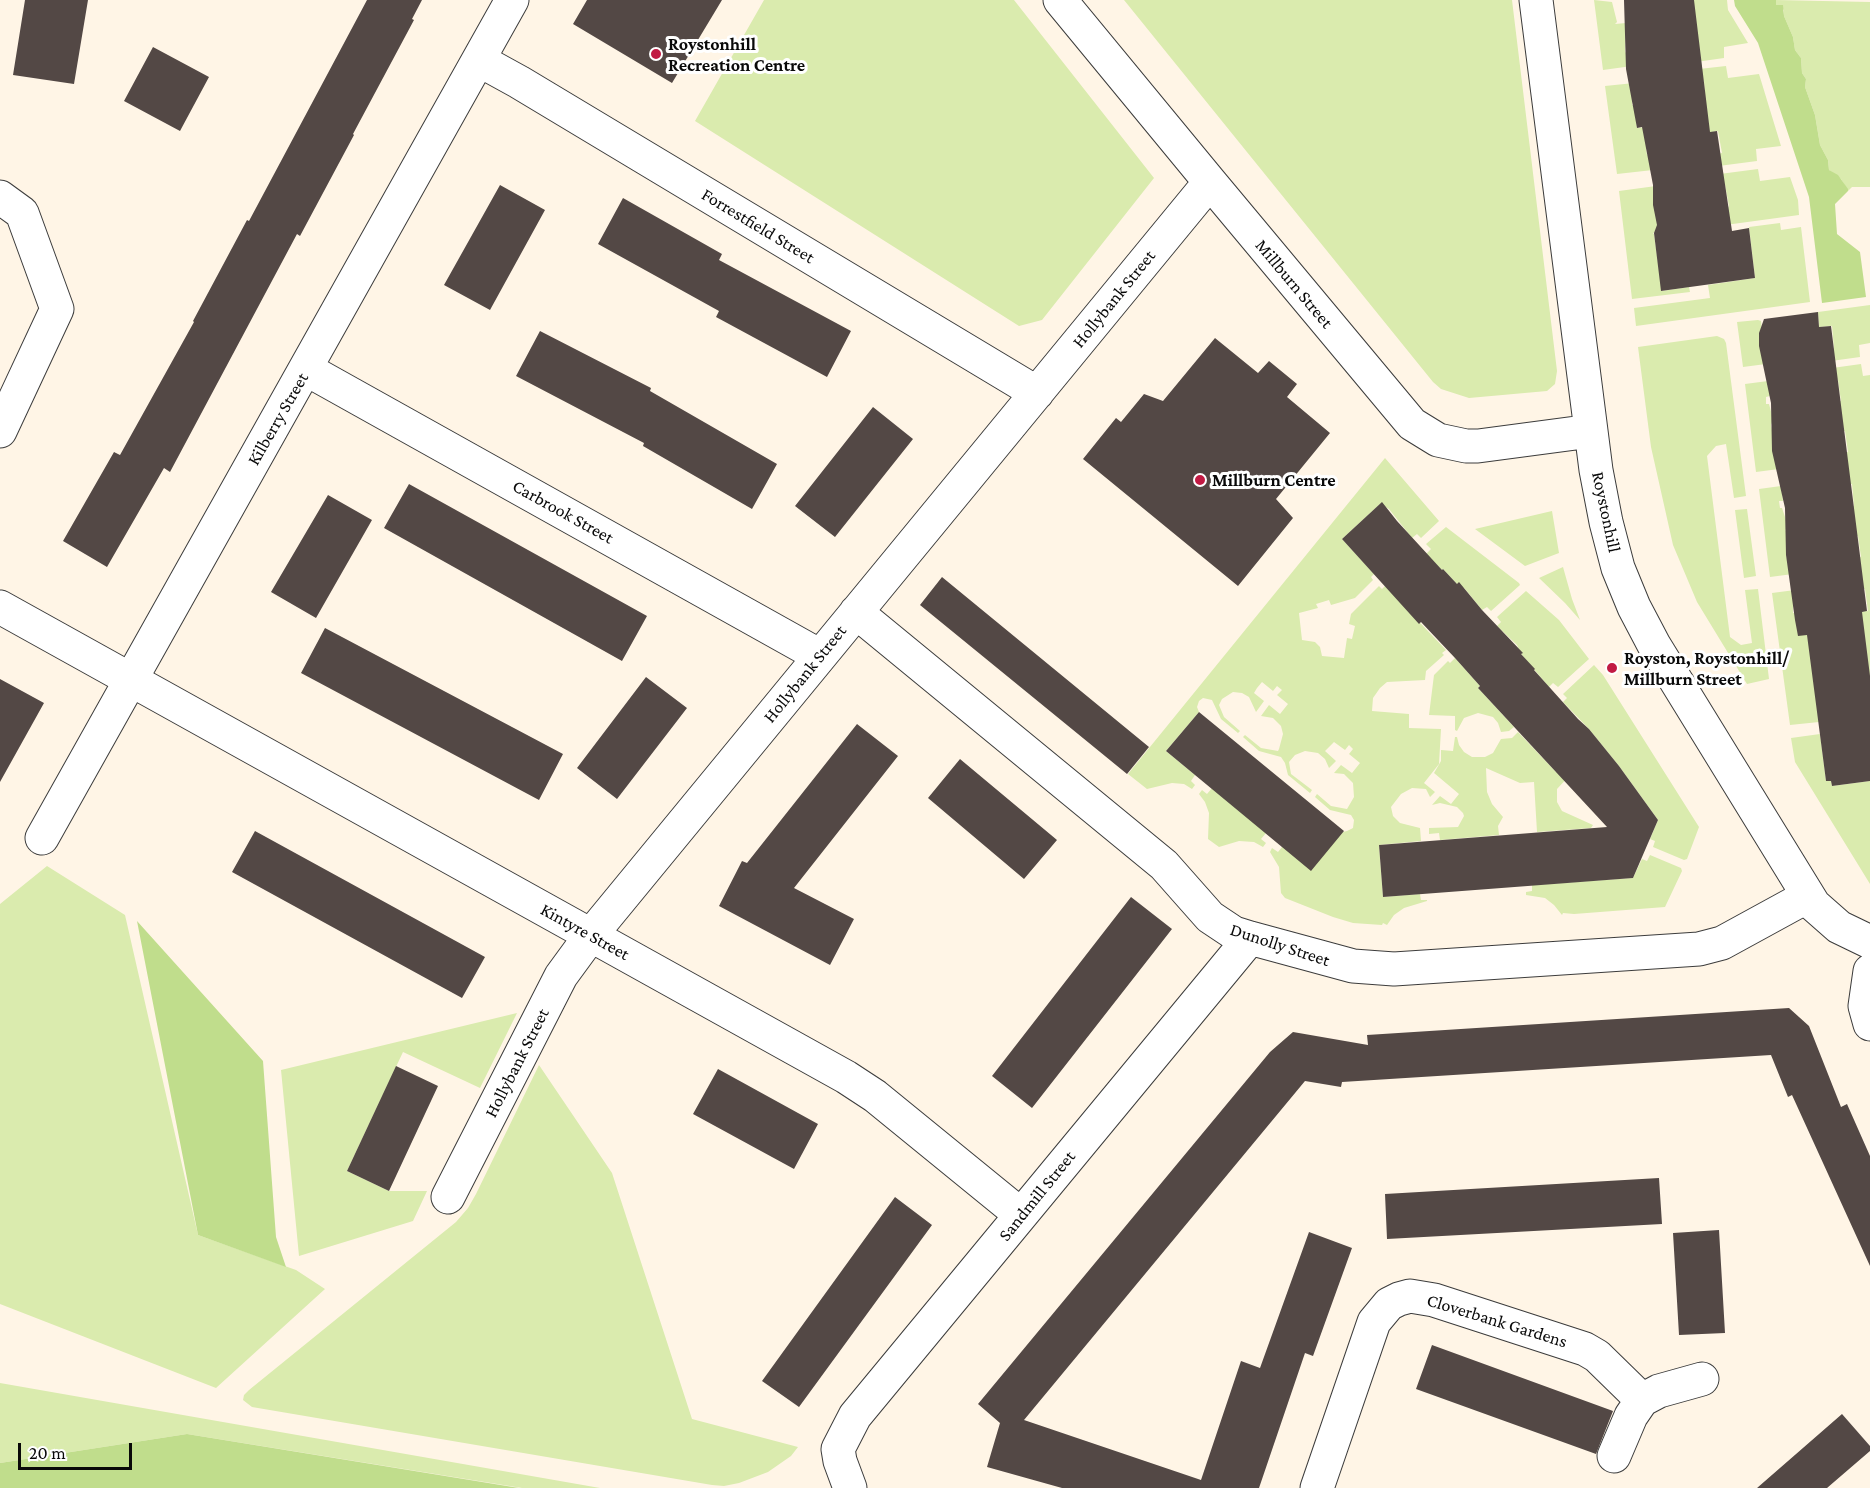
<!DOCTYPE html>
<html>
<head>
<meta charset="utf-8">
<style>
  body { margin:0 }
  #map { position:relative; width:1870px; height:1488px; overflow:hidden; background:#fff5e6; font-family:"Crimson Pro",serif }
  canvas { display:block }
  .scale { position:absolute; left:18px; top:1443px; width:114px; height:27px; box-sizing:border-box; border:3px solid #090909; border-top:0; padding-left:8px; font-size:18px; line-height:21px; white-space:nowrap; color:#090909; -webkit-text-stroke:4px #fff; paint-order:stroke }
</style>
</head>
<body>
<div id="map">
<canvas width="1870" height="1488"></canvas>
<div class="scale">20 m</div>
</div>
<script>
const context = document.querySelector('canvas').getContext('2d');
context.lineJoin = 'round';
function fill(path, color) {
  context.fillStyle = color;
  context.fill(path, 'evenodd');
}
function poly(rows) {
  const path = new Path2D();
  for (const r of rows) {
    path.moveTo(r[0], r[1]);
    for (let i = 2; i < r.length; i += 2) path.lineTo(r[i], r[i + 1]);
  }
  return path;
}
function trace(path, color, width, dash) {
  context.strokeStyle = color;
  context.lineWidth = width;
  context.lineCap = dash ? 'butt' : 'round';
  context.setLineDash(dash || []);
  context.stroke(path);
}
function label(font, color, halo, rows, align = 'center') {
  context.font = font + ' "Crimson Pro",serif';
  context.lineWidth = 6;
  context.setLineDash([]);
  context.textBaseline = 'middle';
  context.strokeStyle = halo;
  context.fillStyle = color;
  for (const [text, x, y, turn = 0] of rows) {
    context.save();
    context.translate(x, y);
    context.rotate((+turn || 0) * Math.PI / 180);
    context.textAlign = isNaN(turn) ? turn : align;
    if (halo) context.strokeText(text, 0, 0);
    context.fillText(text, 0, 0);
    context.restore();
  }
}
const green = poly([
  [764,0,1014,0,1154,178,1042,320,1019,326,695,121],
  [1124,0,1512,0,1557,371,1555,384,1547,391,1469,398,1441,389,1433,382],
  [1594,0,1612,2,1617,22,1615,24,1626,23,1625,51,1632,66,1603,70],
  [1678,0,1727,0,1728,10,1748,43,1724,47,1724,58,1689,63],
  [1776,0,1870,2,1870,187,1852,187,1848,191,1841,179,1829,170,1828,160,1820,145,1815,115,1805,87,1806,79,1802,73,1801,58,1795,50,1793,37,1784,16,1784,10,1776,5],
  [1726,66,1728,78,1759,74,1781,146,1756,149,1757,161,1711,167,1710,155,1722,153,1718,131,1707,133,1704,81,1690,70],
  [1634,83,1632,105,1634,105,1637,128,1648,127,1646,148,1647,155,1652,154,1653,170,1617,174,1605,86],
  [1758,169,1760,181,1790,177,1798,200,1799,215,1718,226,1729,206,1725,185,1713,186,1712,175],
  [1656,186,1660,224,1653,234,1654,234,1662,291,1689,287,1690,292,1632,299,1619,191],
  [1780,223,1781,230,1801,227,1810,302,1636,326,1634,308,1710,298,1708,285,1755,278,1749,227],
  [1870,305,1870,343,1859,345,1860,357,1824,362,1822,350,1834,348,1832,326,1819,327,1818,312],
  [1758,320,1761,321,1766,364,1743,367,1737,322],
  [1717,336,1724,339,1726,343,1746,496,1734,498,1726,444,1716,446,1707,456,1730,637,1741,645,1752,643,1745,590,1758,589,1769,679,1747,684,1697,602,1673,545,1651,447,1638,347],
  [1861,364,1863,376,1870,375,1870,676,1819,722,1790,725,1772,593,1795,590,1797,605,1793,607,1793,613,1856,612,1868,611,1865,589,1853,590,1849,559,1861,557,1858,536,1846,537,1842,508,1854,506,1852,484,1840,486,1835,454,1848,452,1845,431,1833,432,1829,403,1841,401,1838,380,1825,369],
  [1768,381,1770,396,1766,397,1766,404,1769,404,1773,419,1771,425,1779,469,1756,472,1745,384],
  [1385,458,1439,521,1421,538,1417,534,1412,538,1389,509,1380,504,1342,539,1374,574,1371,577,1373,580,1355,598,1331,605,1329,600,1316,604,1318,608,1299,613,1302,640,1315,642,1320,647,1322,656,1344,658,1347,638,1352,639,1355,626,1349,624,1351,614,1379,586,1382,589,1385,586,1446,650,1442,653,1444,655,1426,671,1425,680,1387,682,1380,688,1373,698,1372,711,1409,714,1409,728,1441,729,1439,764,1424,783,1435,792,1430,797,1426,789,1412,788,1401,794,1391,807,1393,816,1400,823,1420,828,1421,841,1379,845,1383,897,1420,894,1421,900,1427,900,1427,901,1404,908,1394,915,1387,925,1383,923,1382,925,1353,923,1333,917,1285,898,1281,893,1279,867,1270,852,1272,848,1278,852,1282,847,1347,831,1353,828,1354,820,1351,815,1330,810,1315,797,1317,794,1331,806,1347,809,1354,797,1353,783,1344,774,1334,773,1341,765,1352,773,1360,763,1349,754,1353,749,1349,745,1345,750,1334,742,1325,751,1336,761,1329,768,1325,759,1318,753,1305,751,1295,755,1289,762,1291,774,1312,790,1310,793,1288,775,1285,763,1281,757,1259,751,1243,737,1245,735,1261,748,1278,751,1279,749,1283,734,1281,726,1273,718,1261,716,1269,705,1280,714,1288,704,1277,695,1282,690,1277,686,1273,691,1262,682,1257,688,1254,693,1264,701,1256,712,1249,697,1242,693,1233,692,1222,699,1219,705,1224,717,1240,731,1238,733,1221,719,1212,700,1203,698,1199,701,1197,707,1199,712,1166,751,1195,775,1191,781,1195,785,1192,789,1184,784,1172,783,1147,789,1128,774],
  [1781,486,1783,501,1779,501,1780,508,1782,508,1787,523,1787,529,1785,530,1787,531,1788,552,1786,552,1786,555,1787,559,1791,559,1793,574,1770,577,1759,489],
  [1747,509,1756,576,1744,578,1735,510],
  [1552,511,1559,553,1525,566,1475,529],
  [1446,527,1519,583,1520,585,1491,611,1487,607,1482,610,1465,589,1457,584,1443,569,1442,570,1426,554,1431,549,1426,544],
  [1563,567,1572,599,1580,620,1565,603,1539,578],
  [1526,591,1559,620,1589,659,1558,687,1553,683,1549,687,1521,654,1517,645,1497,626,1501,622,1497,617],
  [1455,658,1480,686,1478,688,1514,727,1509,731,1501,732,1498,723,1493,717,1478,713,1464,718,1457,731,1455,730,1455,716,1429,715,1434,675,1448,661,1450,663],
  [1594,665,1603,675,1699,827,1687,859,1684,860,1653,847,1655,841,1650,839,1658,820,1619,766,1589,729,1563,702,1567,698,1563,694],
  [1518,732,1556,772,1564,765,1570,775,1557,789,1557,802,1562,811,1593,825,1591,828,1537,832,1534,782,1520,783,1486,768,1487,792,1492,804,1503,817,1498,826,1499,835,1440,840,1439,833,1429,834,1429,828,1458,827,1464,816,1463,813,1457,807,1440,803,1432,805,1440,796,1451,804,1459,794,1434,773,1441,761,1441,750,1453,751,1455,737,1457,737,1459,745,1464,752,1472,757,1485,757,1493,753,1501,739,1512,738],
  [1820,734,1826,781,1831,781,1832,786,1870,781,1870,884,1795,762,1791,738],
  [1212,788,1266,833,1261,839,1266,843,1263,847,1254,842,1239,841,1219,847,1208,839,1209,813,1205,802,1199,794,1202,790,1207,794],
  [1650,855,1681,868,1682,871,1665,907,1574,914,1563,913,1562,915,1554,905,1545,898,1526,895,1526,892,1532,891,1532,885,1633,878,1642,859,1647,861],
  [47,866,125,915,198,1235,296,1270,325,1289,216,1388,0,1304,0,904],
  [517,1013,480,1088,403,1052,347,1171,389,1191,427,1191,413,1221,299,1256,281,1070],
  [539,1065,612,1173,692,1419,798,1447,791,1456,768,1472,739,1483,724,1486,712,1485,252,1407,243,1400,244,1395,249,1390,456,1222,468,1208,476,1194],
  [0,1383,600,1488,522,1488,187,1434,0,1463]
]);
const forest = poly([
  [1734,0,1776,0,1776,5,1783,5,1784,16,1793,37,1795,50,1801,58,1802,73,1806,79,1805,87,1815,115,1820,145,1828,160,1829,170,1838,175,1848,189,1848,191,1835,204,1837,234,1860,252,1866,297,1822,303,1809,197,1758,43,1735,6],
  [137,921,263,1061,276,1237,286,1267,198,1235],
  [187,1434,519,1488,0,1488,0,1463]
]);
const building = poly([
  [25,0,88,0,74,84,13,75],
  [367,0,422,0,412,19,414,20,353,134,354,135,300,236,297,234,170,472,164,468,107,567,63,541,114,452,120,455,194,322,193,321,247,220,249,221],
  [587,0,722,0,672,83,573,24],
  [1624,0,1694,0,1710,132,1717,131,1732,231,1749,228,1755,278,1661,291,1654,233,1657,225,1653,205,1653,185,1642,127,1637,128,1626,69],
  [153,47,209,77,180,131,124,101],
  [500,185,545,210,490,310,444,285],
  [623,198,722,254,719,260,851,331,827,377,716,317,719,311,598,244],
  [1818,312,1819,327,1831,326,1867,611,1862,612,1870,676,1870,781,1832,786,1831,781,1826,781,1807,635,1798,636,1795,620,1786,555,1785,508,1772,451,1771,403,1759,346,1759,333,1764,319],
  [540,331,651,388,650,391,777,464,752,509,643,446,644,443,516,376],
  [1215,338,1258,373,1269,361,1297,384,1287,397,1330,433,1276,499,1293,518,1238,586,1083,459,1116,418,1121,422,1144,394,1163,401],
  [873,407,913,439,835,537,795,506],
  [409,484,647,616,622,661,384,528],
  [328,495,372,520,316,618,271,592],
  [1382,502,1397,521,1442,570,1443,569,1457,584,1459,582,1482,610,1523,653,1521,654,1535,669,1534,670,1578,719,1589,729,1619,766,1658,820,1633,878,1383,897,1379,845,1607,827,1478,688,1480,686,1455,658,1421,622,1419,624,1342,539],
  [942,577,1149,747,1127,774,920,605],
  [325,628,563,754,539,800,301,673],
  [646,677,687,708,617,799,577,768],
  [0,679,44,703,0,782],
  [1199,712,1344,831,1311,871,1166,751],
  [857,724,898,756,794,888,854,919,830,965,719,906,742,861,747,863],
  [960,759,1057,840,1024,879,928,798],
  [255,831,485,957,462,998,232,872],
  [1131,897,1172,929,1032,1108,992,1076],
  [1789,1008,1809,1026,1841,1107,1847,1104,1870,1156,1870,1266,1792,1095,1788,1097,1771,1055,1342,1082,1341,1087,1305,1081,1024,1420,1201,1480,1241,1361,1260,1368,1309,1232,1352,1248,1313,1356,1305,1353,1259,1488,1062,1488,987,1467,1000,1423,978,1404,1270,1052,1293,1032,1368,1045,1367,1035],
  [396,1066,438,1086,389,1191,347,1171],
  [718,1069,818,1124,794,1169,693,1114],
  [1659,1178,1662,1224,1387,1239,1385,1194],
  [895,1197,932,1225,799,1407,762,1381],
  [1719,1230,1725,1333,1679,1335,1673,1233],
  [1432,1345,1613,1411,1596,1454,1416,1389],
  [1842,1414,1870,1446,1870,1451,1827,1488,1757,1488]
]);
const minor = poly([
  [1060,0,1210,182,1412,424,1438,440,1466,446,1478,446,1591,431],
  [1536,0,1596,470,1606,522,1618,568,1634,607,1654,645,1814,905,1839,927,1870,942],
  [479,60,519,82,1037,393],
  [0,197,22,213,57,309,0,431],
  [306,369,820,656],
  [0,607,846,1077,875,1096,1021,1215],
  [856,612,1164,865,1210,917,1234,933,1250,938,1353,966,1394,969,1699,949,1722,943,1808,896],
  [42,838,512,0],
  [1870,971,1865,1006,1870,1024],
  [448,1197,561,976,591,935,1210,182],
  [1614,1456,1631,1416,1642,1400,1659,1391,1702,1379],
  [850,1488,840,1461,838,1449,855,1416,1250,938],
  [1317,1488,1374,1322,1389,1304,1399,1299,1410,1296,1434,1300,1585,1349,1597,1356,1642,1400]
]);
const markers = [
  [656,54,6,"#c11a43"],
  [1200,480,6,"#c11a43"],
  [1612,668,6,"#c11a43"]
];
const poiNames = [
  ["Roystonhill",668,44],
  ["Recreation Centre",668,65],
  ["Millburn Centre",1212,480],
  ["Royston, Roystonhill/",1624,658],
  ["Millburn Street",1624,679]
];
const streetNames = [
  ["Forrestfield Street",758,226,31],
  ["Millburn Street",1294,284,50],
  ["Hollybank Street",1114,299,-51],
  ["Kilberry Street",278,419,-60],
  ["Carbrook Street",563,512,29],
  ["Roystonhill",1606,512,78],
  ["Hollybank Street",805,674,-51],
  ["Kintyre Street",585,932,29],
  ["Dunolly Street",1280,945,18],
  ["Hollybank Street",517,1063,-63],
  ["Sandmill Street",1037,1196,-51],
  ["Cloverbank Gardens",1497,1321,17]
];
fill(green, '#daebae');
fill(forest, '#c0dd8c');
fill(building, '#534845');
trace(minor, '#3c3c3c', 35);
trace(minor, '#fff', 33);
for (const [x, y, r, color] of markers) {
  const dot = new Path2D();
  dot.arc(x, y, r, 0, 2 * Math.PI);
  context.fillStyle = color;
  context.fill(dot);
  trace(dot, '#fff', 2);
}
label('bold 18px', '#090909', '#fff', poiNames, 'left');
label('18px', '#090909', '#fff', streetNames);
</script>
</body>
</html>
